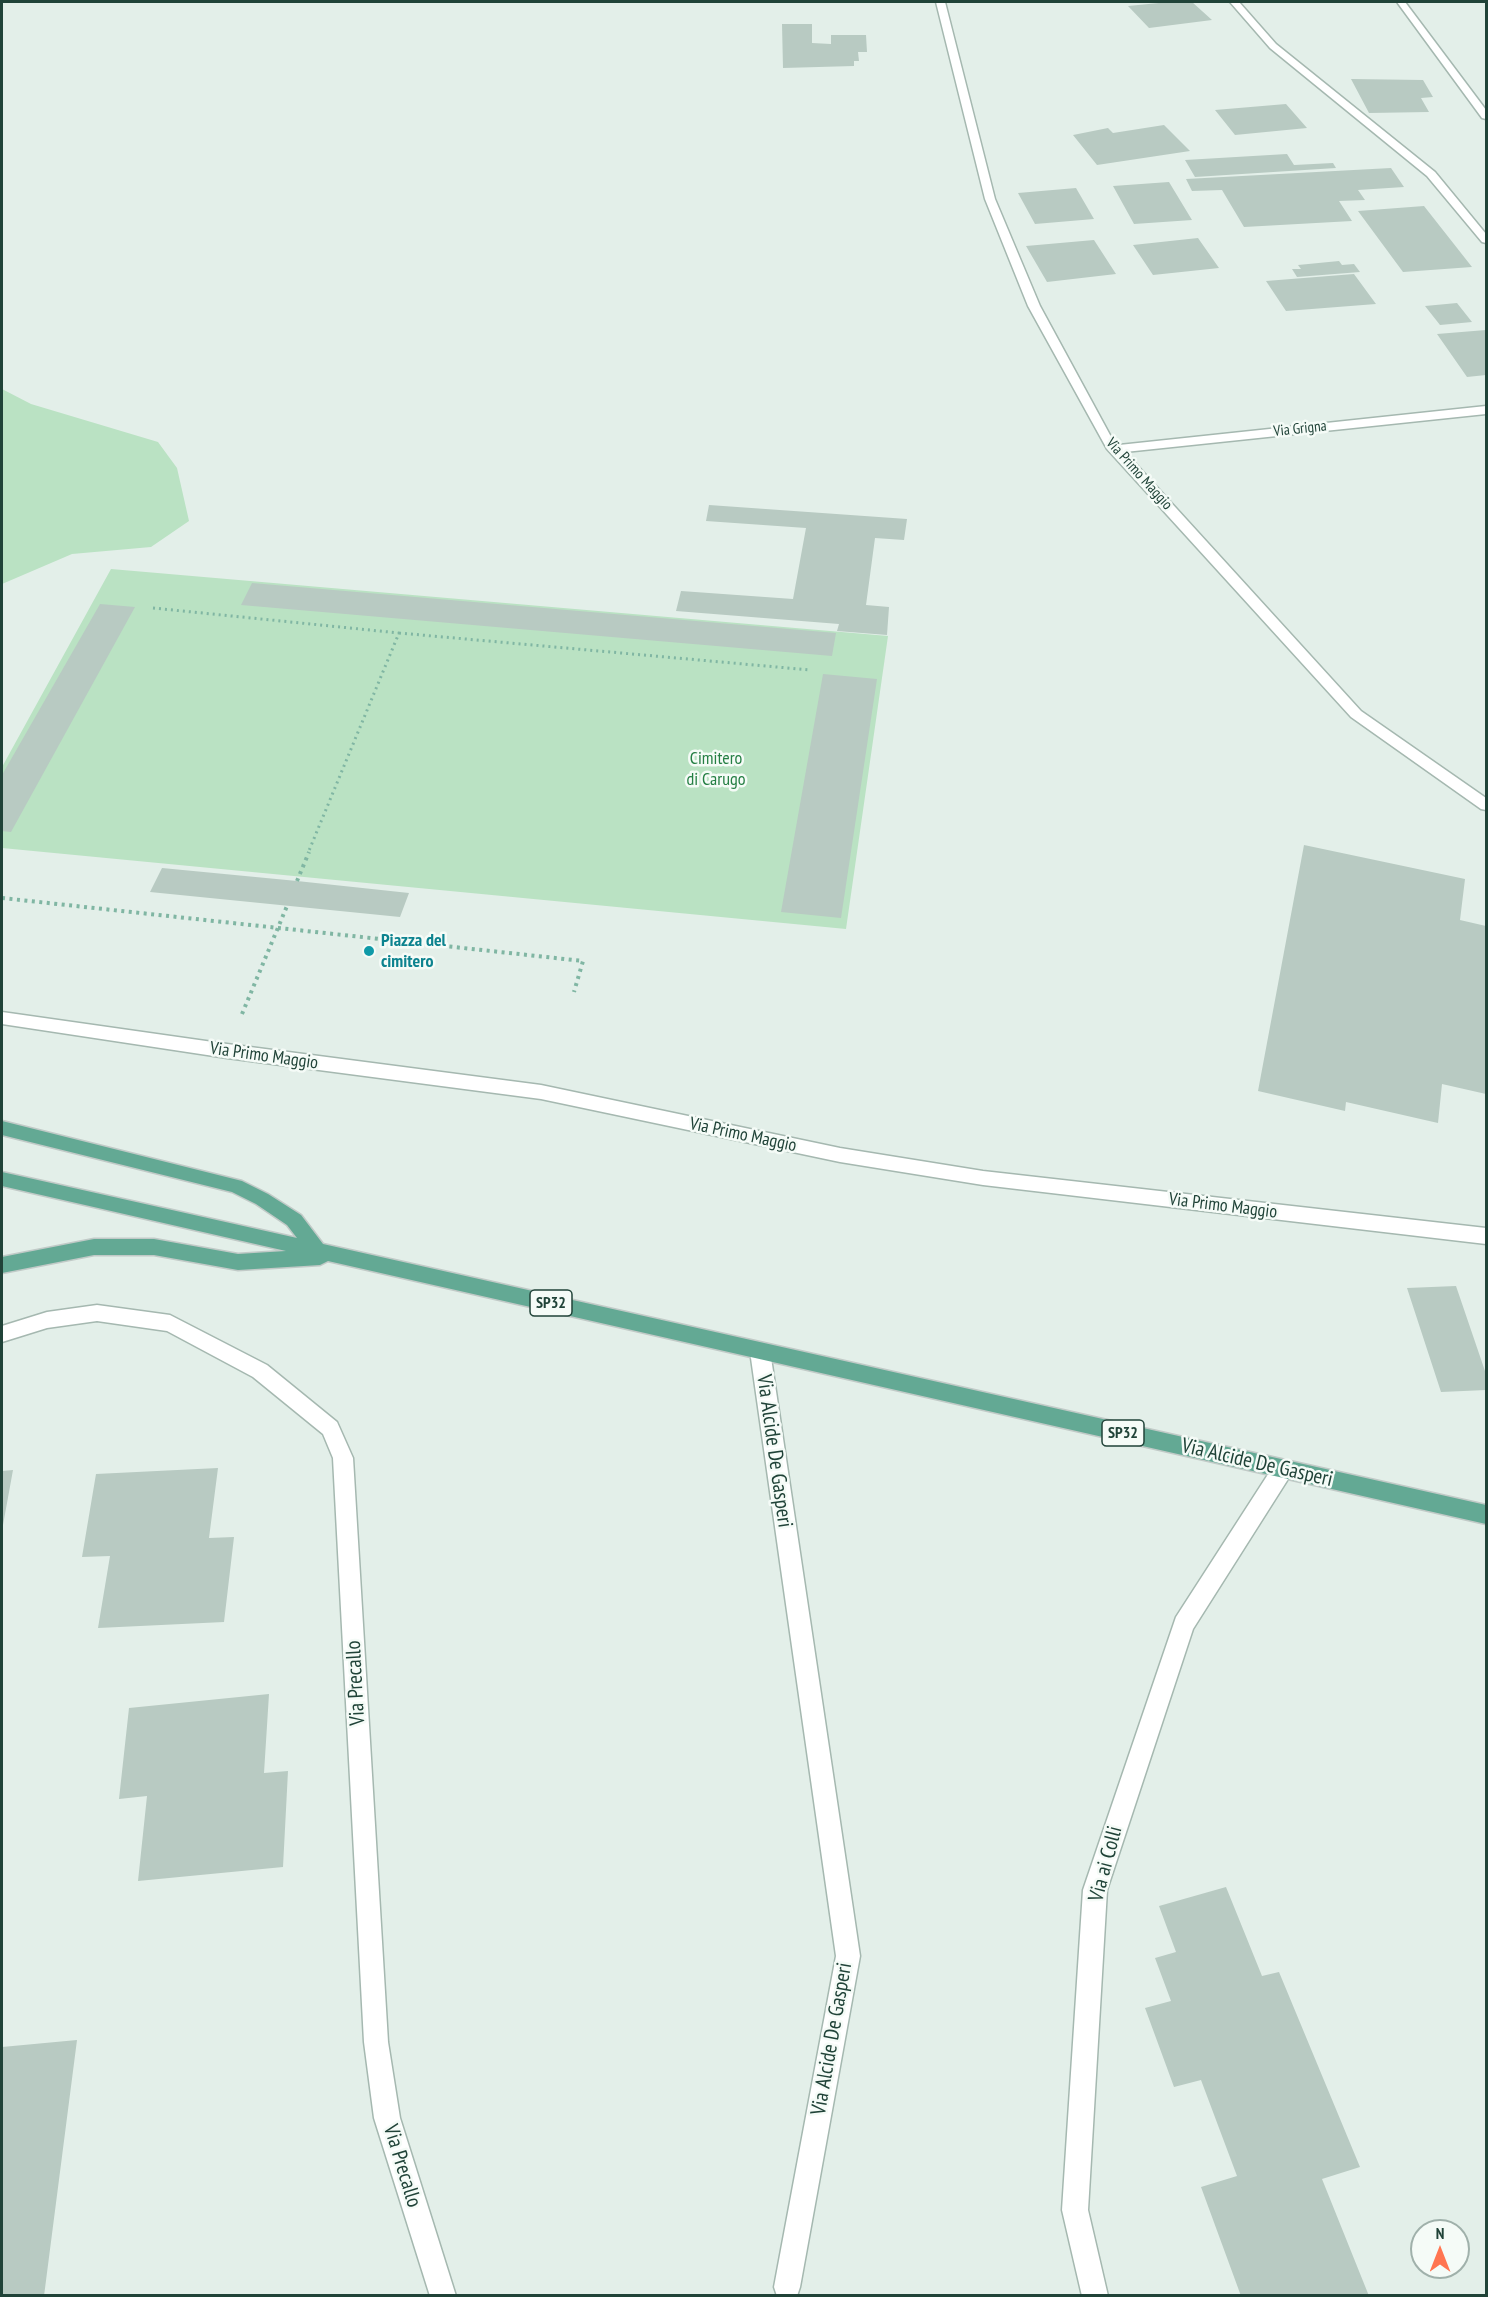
<!DOCTYPE html>
<html>
<head>
<meta charset="utf-8">
<style>
  body { margin:0 }
  #map { position:relative; width:1488px; height:2297px; overflow:hidden; background:#e3efe9; font-family:"PT Sans Narrow",sans-serif }
  canvas { display:block }
  .frame { position:absolute; inset:0; border:3px solid #204338; pointer-events:none }
  .north { position:absolute; left:1410px; top:2219px; width:60px; height:60px; box-sizing:border-box; background:#f5fbf7; border:2px solid #a0b1ab; border-radius:50%; rotate:0deg; font-size:16px; font-weight:700; line-height:24px; text-align:center; color:#204338 }
  .north::after { content:''; display:block; margin:auto; width:21px; height:27px; background:#ff7551; clip-path:polygon(50% 0,100% 100%,50% 72%,0 100%) }
</style>
</head>
<body>
<div id="map">
<canvas width="1488" height="2297"></canvas>
<div class="frame"></div>
<div class="north">N</div>
</div>
<script>
const context = document.querySelector('canvas').getContext('2d');
context.lineJoin = 'round';
function fill(path, color) {
  context.fillStyle = color;
  context.fill(path, 'evenodd');
}
function poly(rows) {
  const path = new Path2D();
  for (const r of rows) {
    path.moveTo(r[0], r[1]);
    for (let i = 2; i < r.length; i += 2) path.lineTo(r[i], r[i + 1]);
  }
  return path;
}
function trace(path, color, width, dash) {
  context.strokeStyle = color;
  context.lineWidth = width;
  context.lineCap = dash ? 'butt' : 'round';
  context.setLineDash(dash || []);
  context.stroke(path);
}
function label(font, color, halo, rows, align = 'center') {
  context.font = font + ' "PT Sans Narrow",sans-serif';
  context.lineWidth = 5;
  context.setLineDash([]);
  context.textBaseline = 'middle';
  context.strokeStyle = halo;
  context.fillStyle = color;
  for (const [text, x, y, turn = 0] of rows) {
    context.save();
    context.translate(x, y);
    context.rotate((+turn || 0) * Math.PI / 180);
    context.textAlign = isNaN(turn) ? turn : align;
    if (halo) context.strokeText(text, 0, 0);
    context.fillText(text, 0, 0);
    context.restore();
  }
}
const green = poly([
  [2,389,31,404,158,442,177,468,189,521,151,547,72,554,2,584],
  [111,569,888,636,846,929,2,848,2,767]
]);
const building = poly([
  [1169,2,1192,2,1212,20,1149,28,1128,6],
  [782,24,812,24,812,43,831,44,831,35,866,35,867,52,858,52,859,61,854,61,854,66,783,68],
  [1351,79,1423,80,1433,97,1421,98,1429,112,1369,113],
  [1286,104,1307,128,1235,135,1215,110],
  [1164,125,1190,151,1097,165,1073,135,1108,128,1113,133],
  [1287,154,1294,165,1333,163,1336,168,1195,177,1185,160],
  [1391,168,1404,187,1358,190,1365,200,1339,201,1352,221,1244,227,1222,190,1192,191,1186,179],
  [1169,182,1192,220,1134,224,1113,186],
  [1076,188,1094,219,1035,224,1018,193],
  [1424,206,1472,267,1403,272,1358,211],
  [1198,238,1219,268,1153,275,1133,245],
  [1094,240,1116,274,1047,282,1026,246],
  [1339,261,1342,265,1354,264,1360,272,1297,277,1292,269,1301,269,1298,265],
  [1354,274,1376,304,1286,311,1266,281],
  [1457,303,1472,322,1440,325,1425,306],
  [1486,330,1486,375,1467,377,1437,334],
  [709,505,907,519,904,540,875,538,866,605,889,607,887,635,837,631,839,624,676,611,681,591,793,599,806,528,706,521],
  [252,583,836,633,832,656,241,605],
  [100,604,135,607,11,832,2,831,2,775],
  [823,674,877,679,841,918,781,912],
  [1304,845,1465,879,1460,920,1486,926,1486,1094,1442,1084,1438,1123,1346,1102,1345,1111,1258,1091],
  [162,868,297,881,409,893,400,917,150,892],
  [1456,1286,1486,1374,1486,1390,1441,1392,1407,1288],
  [218,1468,209,1538,234,1537,224,1622,98,1628,110,1556,82,1557,96,1474],
  [13,1470,3,1525,2,1525,2,1471],
  [269,1694,264,1773,288,1771,283,1867,138,1881,147,1796,119,1799,129,1708],
  [1226,1887,1262,1976,1279,1972,1360,2167,1322,2179,1369,2296,1241,2296,1201,2187,1237,2176,1201,2080,1174,2087,1145,2008,1171,2001,1155,1958,1176,1952,1159,1906],
  [77,2040,44,2296,2,2296,2,2047]
]);
const pathFar1 = poly([
  [153,608,399,633,308,853],
  [399,633,810,670]
]);
const path = poly([
  [297,881,309,852],
  [2,898,583,961,574,992],
  [242,1014,287,906]
]);
const service = poly([
  [97,1305,170,1315,267,1365,337,1422,353,1458,388,2042,400,2118,456,2296,430,2296,374,2118,364,2042,333,1458,323,1434,253,1377,167,1331,97,1321,47,1328,2,1342,2,1326,47,1312,97,1305],
  [760,1343,767,1345,770,1351,860,1956,800,2287,797,2296,777,2296,774,2287,836,1956,750,1351,753,1345,760,1343]
]);
const minor = poly([
  [936,2,945,2,995,199,1040,306,1110,435,1119,445,1486,406,1486,414,1125,452,1361,711,1486,798,1486,810,1481,809,1351,717,1107,449,1028,306,985,199,936,2],
  [1230,2,1239,2,1276,44,1435,172,1486,234,1486,243,1482,242,1427,176,1270,48,1230,2],
  [1397,2,1405,2,1486,110,1486,119,1482,118,1397,2],
  [2,1012,227,1044,541,1085,840,1148,983,1171,1486,1228,1486,1244,983,1185,840,1162,541,1099,227,1058,2,1024,2,1012],
  [1283,1460,1290,1462,1293,1469,1290,1476,1193,1629,1107,1890,1088,2210,1108,2296,1082,2296,1062,2210,1083,1890,1176,1617,1276,1462,1283,1460]
]);
const primary = poly([
  [2,1121,242,1181,268,1194,301,1215,323,1244,1486,1505,1486,1524,328,1261,320,1265,238,1270,154,1255,94,1255,2,1273,2,1257,94,1239,154,1239,238,1254,286,1251,2,1186,2,1172,297,1238,287,1225,256,1204,232,1192,2,1135,2,1121]
]);
const markers = [
  [369,951,6,"#0f9aa8"]
];
const farStreetnames = [
  ["Via Grigna",1300,429,-6],
  ["Via Primo Maggio",1139,474,48]
];
const shields = [
  [551,1303,42],
  [1123,1433,42]
];
const shieldNames = [
  ["SP32",551,1303],
  ["SP32",1123,1433]
];
const parkNames = [
  ["Cimitero",716,759],
  ["di Carugo",716,780]
];
const cultureNames = [
  ["Piazza del",381,941],
  ["cimitero",381,962]
];
const streetNames = [
  ["Via Primo Maggio",264,1056,8],
  ["Via Primo Maggio",743,1135,12],
  ["Via Primo Maggio",1223,1206,7]
];
const nearStreetnames = [
  ["Via Alcide De Gasperi",774,1451,82],
  ["Via Alcide De Gasperi",1257,1463,13],
  ["Via Precallo",356,1683,-93],
  ["Via ai Colli",1106,1864,-75],
  ["Via Alcide De Gasperi",832,2039,-80],
  ["Via Precallo",402,2166,73]
];
fill(green, '#bae2c3');
fill(building, '#b8cac2');
trace(service, '#a5b8b0', 3);
trace(minor, '#a5b8b0', 3);
trace(primary, '#c1cac7', 3);
trace(pathFar1, '#80b6a3', 3, [2, 4]);
trace(path, '#80b6a3', 4, [3, 4.5]);
fill(service, '#fff');
fill(minor, '#fff');
fill(primary, '#63a994');
for (const [x, y, r, color] of markers) {
  const dot = new Path2D();
  dot.arc(x, y, r, 0, 2 * Math.PI);
  context.fillStyle = color;
  context.fill(dot);
  trace(dot, '#f5fbf7', 2);
}
label('15px', '#204338', '#f5fbf7', farStreetnames);
for (const [x, y, w] of shields) {
  const box = new Path2D();
  box.roundRect(x - w / 2, y - 13, w, 26, 4.5);
  context.fillStyle = '#f5fbf7';
  context.fill(box);
  trace(box, '#204338', 1.5);
}
label('bold 16px', '#204338', null, shieldNames);
label('18px', '#257f44', '#f5fbf7', parkNames);
label('bold 18px', '#0d838f', '#f5fbf7', cultureNames, 'left');
label('18px', '#204338', '#f5fbf7', streetNames);
label('21px', '#204338', '#f5fbf7', nearStreetnames);
</script>
</body>
</html>
